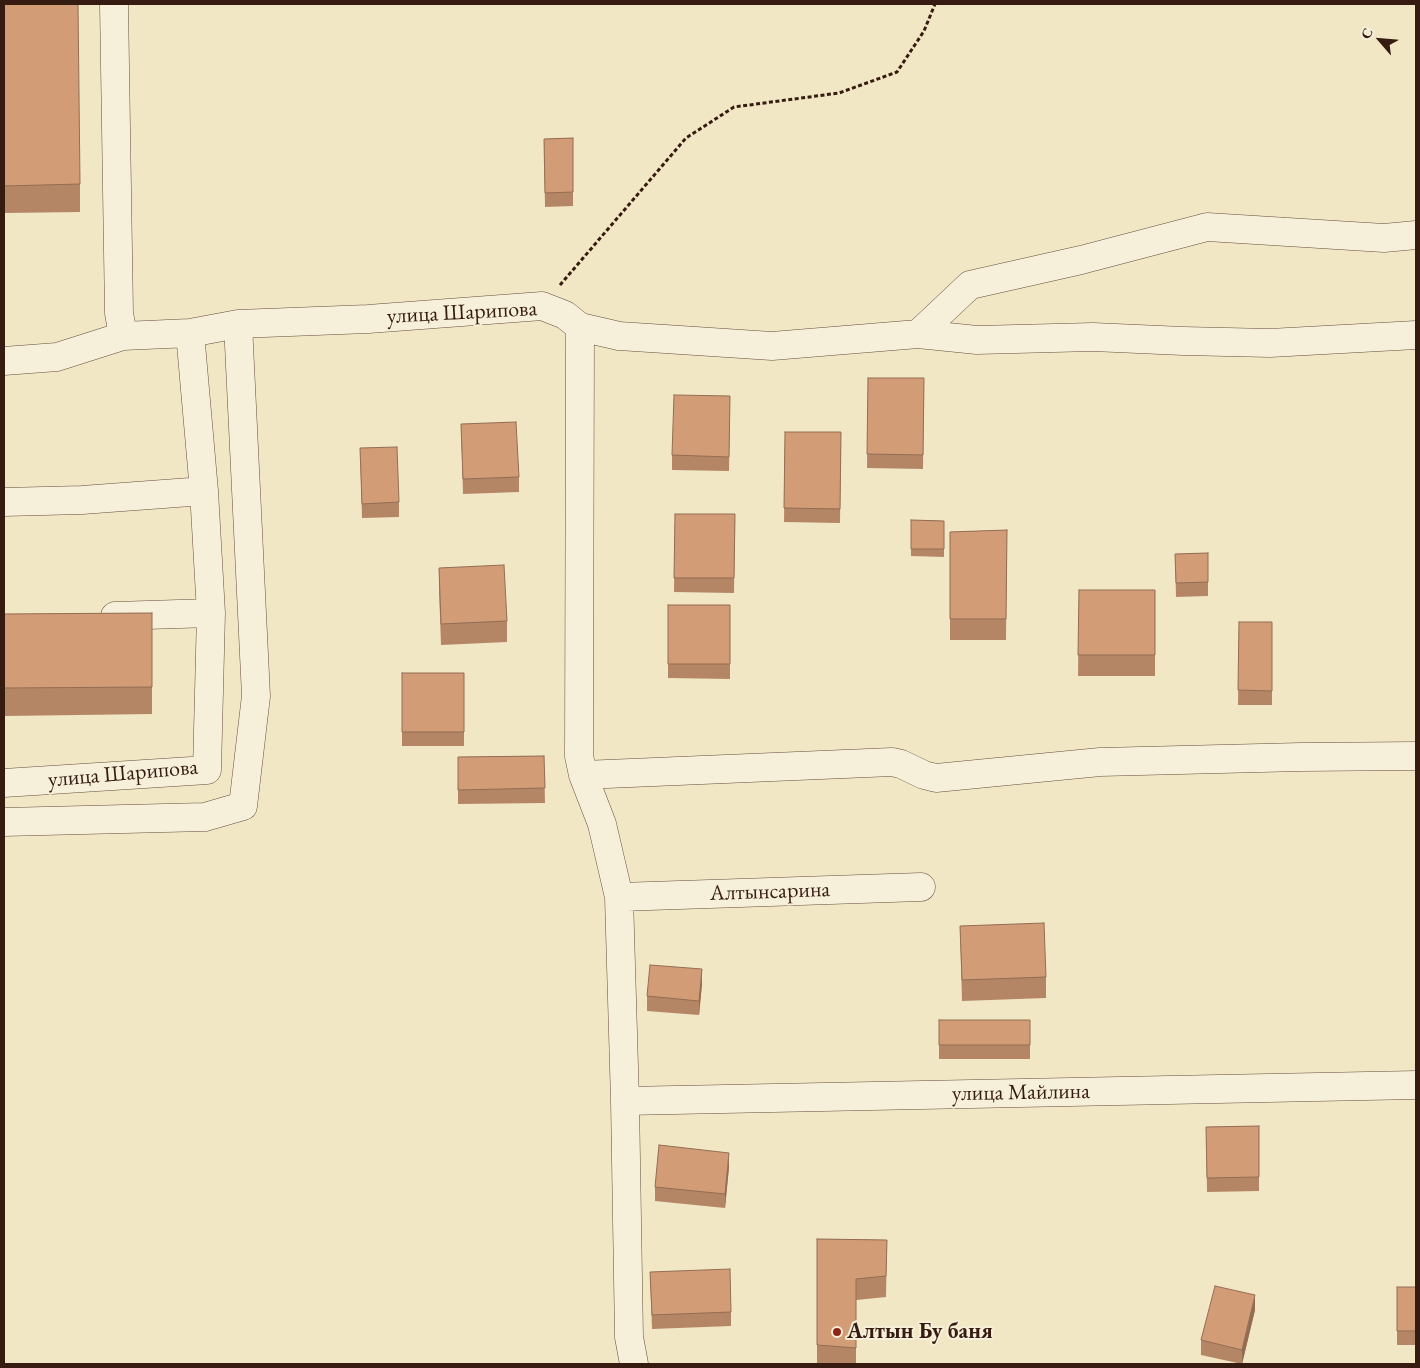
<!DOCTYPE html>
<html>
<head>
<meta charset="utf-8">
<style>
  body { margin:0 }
  #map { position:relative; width:1420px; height:1368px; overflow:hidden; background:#f1e7c5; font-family:"EB Garamond",serif }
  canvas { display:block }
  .frame { position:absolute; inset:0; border:5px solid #361b10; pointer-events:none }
  .north { position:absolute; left:1355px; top:15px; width:50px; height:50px; -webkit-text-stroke:4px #f6efd9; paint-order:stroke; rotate:297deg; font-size:14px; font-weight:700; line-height:20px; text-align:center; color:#361b10 }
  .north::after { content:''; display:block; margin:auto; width:18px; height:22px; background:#361b10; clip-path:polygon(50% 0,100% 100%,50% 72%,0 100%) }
</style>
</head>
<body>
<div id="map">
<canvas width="1420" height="1368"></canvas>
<div class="frame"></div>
<div class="north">С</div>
</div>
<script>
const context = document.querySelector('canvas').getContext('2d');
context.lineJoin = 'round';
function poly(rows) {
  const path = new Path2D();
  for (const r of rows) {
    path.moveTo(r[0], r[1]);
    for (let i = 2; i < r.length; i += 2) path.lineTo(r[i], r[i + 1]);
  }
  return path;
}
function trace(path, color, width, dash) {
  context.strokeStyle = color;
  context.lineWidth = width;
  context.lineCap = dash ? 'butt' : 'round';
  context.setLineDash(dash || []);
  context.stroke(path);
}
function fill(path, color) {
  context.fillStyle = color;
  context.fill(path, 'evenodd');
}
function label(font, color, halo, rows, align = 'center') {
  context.font = font + ' "EB Garamond",serif';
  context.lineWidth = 4;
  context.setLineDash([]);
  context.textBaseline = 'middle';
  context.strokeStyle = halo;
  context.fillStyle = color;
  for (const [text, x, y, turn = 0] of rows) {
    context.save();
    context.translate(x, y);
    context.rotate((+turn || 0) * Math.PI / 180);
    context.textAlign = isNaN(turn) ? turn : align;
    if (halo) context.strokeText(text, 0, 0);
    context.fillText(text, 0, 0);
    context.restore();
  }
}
const path = poly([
  [560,285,686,138,734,107,839,93,897,72,924,31,935,4]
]);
const minor = poly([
  [114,4,119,313,123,336],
  [580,327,579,756,583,775,602,824,619,897,625,1101,629,1337,634,1364],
  [190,333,204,491],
  [918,334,970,285,1081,260,1207,227,1384,238,1416,235],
  [4,361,57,357,123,336,190,333,238,324,368,319,542,306,565,315,580,327,619,336,772,346,918,334,977,340,1093,337,1183,341,1270,343,1416,335],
  [4,502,82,500,204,491,211,613],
  [583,775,892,762,901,764,924,775,936,778,1100,762,1301,757,1416,756],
  [4,783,207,770,211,613,115,616],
  [4,822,205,817,243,806,256,696,238,324],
  [619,897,921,887],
  [625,1101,1416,1085]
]);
const wall = poly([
  [4,4,80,184,80,212,4,213],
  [573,138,573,206,545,207,544,139],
  [868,378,924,378,923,469,867,468],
  [730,396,729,471,672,470,672,455],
  [461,424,519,477,519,492,463,494],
  [785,432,841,432,840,523,784,522],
  [360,448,399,502,399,517,362,518],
  [675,514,735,514,734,593,674,592],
  [911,520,944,521,944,557,911,556],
  [1007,530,1006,640,950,640,950,532],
  [1208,553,1208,596,1176,597,1175,554],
  [439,568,507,621,507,642,441,645,439,589],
  [1079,590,1155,590,1155,676,1078,676],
  [668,605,730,605,730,679,668,678],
  [152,613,152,714,4,716,4,614],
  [1239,622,1272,622,1272,705,1238,705],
  [402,673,464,673,464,746,402,746],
  [544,756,545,803,458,804,458,757],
  [960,926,1046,977,1046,998,962,1001],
  [702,984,699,1015,647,1011,647,996],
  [939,1020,1030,1020,1030,1059,939,1059],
  [1259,1126,1259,1191,1207,1192,1206,1127],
  [729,1167,725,1208,655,1201,655,1187],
  [817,1239,887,1240,886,1297,856,1300,856,1364,817,1364],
  [650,1272,731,1312,731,1326,652,1329],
  [1397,1287,1416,1287,1416,1345,1397,1345],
  [1255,1310,1242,1364,1201,1355,1201,1340]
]);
const shadedWall = poly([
  [702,969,702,984,699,1015,699,1001],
  [729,1153,729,1167,725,1208,725,1194],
  [1255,1295,1255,1310,1242,1364,1242,1350]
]);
const building = poly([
  [4,4,78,4,80,184,4,186,4,4],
  [573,138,573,192,545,193,544,139,573,138],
  [868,378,924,378,923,455,867,454,868,378],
  [674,395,730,396,729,457,672,455,674,395],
  [516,422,519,477,463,479,461,424,516,422],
  [785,432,841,432,840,509,784,508,785,432],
  [397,447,399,502,362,504,360,448,397,447],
  [675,514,735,514,734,578,674,578,675,514],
  [911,520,944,521,944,549,911,549,911,520],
  [1007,530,1006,619,950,619,950,532,1007,530],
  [1208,553,1208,582,1176,583,1175,554,1208,553],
  [504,565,507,621,441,624,439,568,504,565],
  [1079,590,1155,590,1155,655,1078,655,1079,590],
  [668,605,730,605,730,664,668,664,668,605],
  [152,613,152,687,4,688,4,614,152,613],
  [1239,622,1272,622,1272,691,1238,690,1239,622],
  [402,673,464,673,464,732,402,732,402,673],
  [544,756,545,788,458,790,458,757,544,756],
  [1044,923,1046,977,962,980,960,926,1044,923],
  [650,965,702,969,699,1001,647,996,650,965],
  [939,1020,1030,1020,1030,1045,939,1045,939,1020],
  [1259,1126,1259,1177,1207,1178,1206,1127,1259,1126],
  [659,1145,729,1153,725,1194,655,1187,659,1145],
  [817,1239,887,1240,886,1276,856,1279,856,1348,817,1345,817,1239],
  [730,1269,731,1312,652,1315,650,1272,730,1269],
  [1215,1286,1255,1295,1242,1350,1201,1340,1215,1286],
  [1397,1287,1416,1287,1416,1331,1397,1331,1397,1287]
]);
const markers = [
  [837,1332,5,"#8f2418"]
];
const streetNames = [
  ["улица Шарипова",462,313,-3],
  ["улица Шарипова",123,774,-5],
  ["Алтынсарина",770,892,-2],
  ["улица Майлина",1021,1093,-1]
];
const poiNames = [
  ["Алтын Бу баня",847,1332]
];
trace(minor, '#654e3d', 29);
trace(path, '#361b10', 3, [4, 2.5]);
trace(minor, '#f6efd9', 28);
fill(wall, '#b58666');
fill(shadedWall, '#936d53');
fill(building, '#d29c77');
trace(building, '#936d53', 1);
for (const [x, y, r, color] of markers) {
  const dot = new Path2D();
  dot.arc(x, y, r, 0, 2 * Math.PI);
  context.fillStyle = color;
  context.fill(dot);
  trace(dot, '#f6efd9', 2);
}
label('22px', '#361b10', '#f6efd9', streetNames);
label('bold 22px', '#361b10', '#f6efd9', poiNames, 'left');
</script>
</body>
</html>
